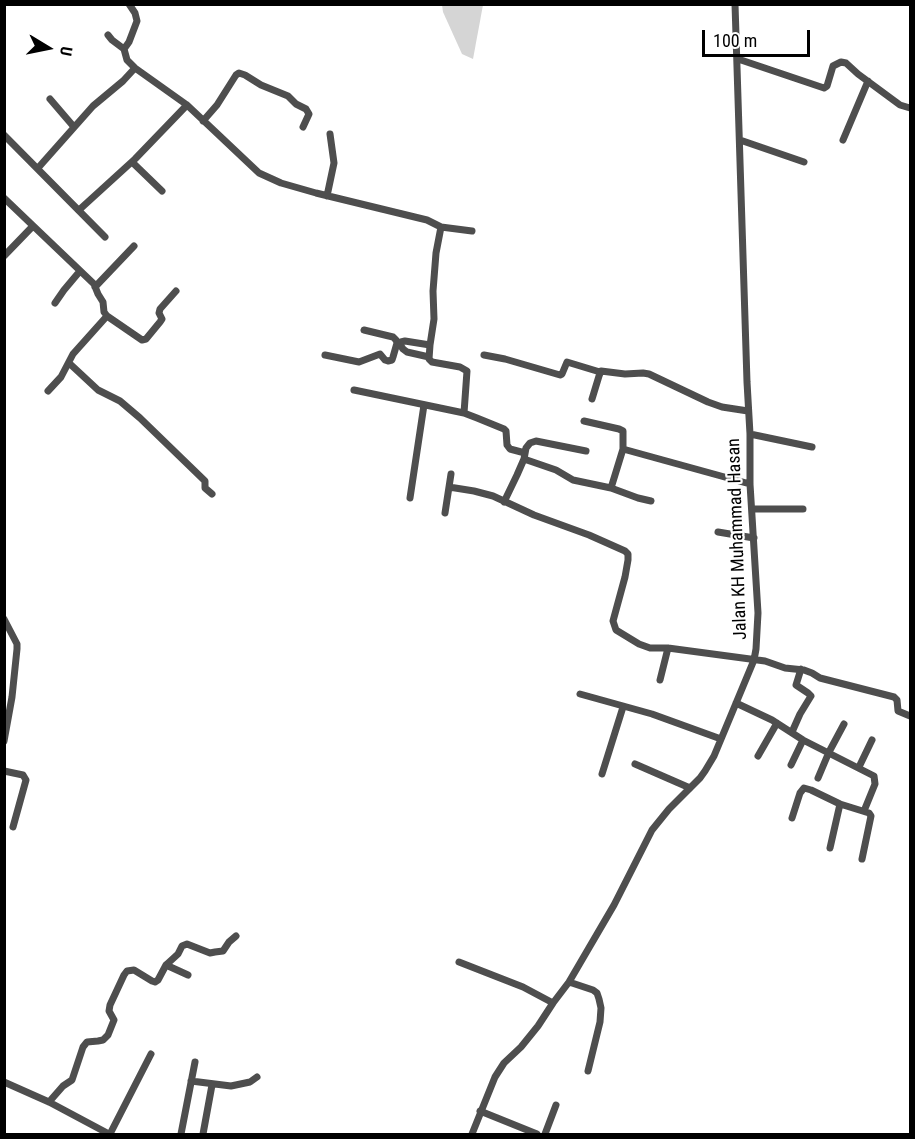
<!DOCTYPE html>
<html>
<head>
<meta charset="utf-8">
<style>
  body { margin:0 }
  #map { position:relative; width:915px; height:1139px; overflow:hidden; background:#fff; font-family:"Roboto Condensed",sans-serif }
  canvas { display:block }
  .frame { position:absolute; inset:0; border:6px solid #000; pointer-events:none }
  .north { position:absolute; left:18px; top:18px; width:60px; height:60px; -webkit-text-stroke:4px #fff; paint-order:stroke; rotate:100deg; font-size:16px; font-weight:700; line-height:24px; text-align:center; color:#000 }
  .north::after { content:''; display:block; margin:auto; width:21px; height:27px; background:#000; clip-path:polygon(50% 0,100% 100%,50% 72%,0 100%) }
  .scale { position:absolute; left:702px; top:30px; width:108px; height:27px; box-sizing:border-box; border:3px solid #000; border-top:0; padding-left:8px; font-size:18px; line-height:21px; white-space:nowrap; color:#000; -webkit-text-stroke:4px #fff; paint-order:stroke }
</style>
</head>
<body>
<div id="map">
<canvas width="915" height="1139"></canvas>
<div class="frame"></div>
<div class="north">U</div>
<div class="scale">100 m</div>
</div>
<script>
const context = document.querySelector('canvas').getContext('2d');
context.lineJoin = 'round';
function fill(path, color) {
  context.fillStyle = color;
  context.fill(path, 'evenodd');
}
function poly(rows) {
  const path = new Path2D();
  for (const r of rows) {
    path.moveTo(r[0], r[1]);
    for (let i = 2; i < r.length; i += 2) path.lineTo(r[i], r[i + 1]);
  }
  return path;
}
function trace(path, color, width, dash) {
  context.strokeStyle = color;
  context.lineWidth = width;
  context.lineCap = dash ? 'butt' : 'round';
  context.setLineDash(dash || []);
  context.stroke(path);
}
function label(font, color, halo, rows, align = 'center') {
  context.font = font + ' "Roboto Condensed",sans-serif';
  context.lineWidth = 4.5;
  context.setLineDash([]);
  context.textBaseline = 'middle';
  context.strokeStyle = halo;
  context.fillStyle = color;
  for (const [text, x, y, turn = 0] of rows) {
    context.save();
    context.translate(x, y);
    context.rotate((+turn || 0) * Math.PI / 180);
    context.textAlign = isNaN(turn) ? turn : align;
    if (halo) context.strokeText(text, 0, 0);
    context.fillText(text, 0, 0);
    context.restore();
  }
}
const green = poly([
  [442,5,483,5,473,59,462,54,443,12]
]);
const minor = poly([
  [129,4,135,13,137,21,129,42,124,49,127,60,135,68,187,105,259,173,281,183,316,193,427,220,441,227,472,231],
  [108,35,112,40,124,49],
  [738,59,824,88,827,86,833,66,841,62,846,63,858,74,900,105,910,108],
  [50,99,74,127],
  [203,121,217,105,236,75,239,73,245,75,261,85,288,96,296,104,306,109,309,114,303,127],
  [4,135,105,237],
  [740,140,804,162],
  [843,140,868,81],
  [132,162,162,191],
  [38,168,93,106,123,81,135,68],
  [327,196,334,163,330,134],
  [4,198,94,284,98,294,103,302,104,312,107,316,142,340,146,339,160,322,162,319,159,313,160,309,176,291],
  [79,210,135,159,187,105],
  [441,227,436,253,433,291,434,319,430,345,429,359,432,362,460,367,467,371,464,413],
  [4,256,33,226],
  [95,287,134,246],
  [55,303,64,290,80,271],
  [364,330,393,337,396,340,397,343],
  [399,343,403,349,407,352,429,357],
  [325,355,359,362,380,354,385,360,388,361,392,360,393,357,397,343,405,341,430,345],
  [484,355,505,359,560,375,562,374,567,362,600,372],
  [69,363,98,390,120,401,140,418,205,481,205,488,212,494],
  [354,390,464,413,477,418,504,429,506,431,507,445,510,449,525,453],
  [48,391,61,377,73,354,107,316],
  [592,399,599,376,601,371,625,374,643,373,649,374,708,402,722,407,748,411],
  [584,421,619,429,623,431,623,449,611,488],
  [750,434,812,447],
  [623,449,750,484],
  [524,459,556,470,573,480,611,488,638,498,651,501],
  [449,487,474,491,493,496,534,515,589,535,625,551,628,554,628,560,625,577,613,621,616,630,639,644,650,648,668,648,765,661,785,668,804,670,812,673,820,678,894,697,897,700,898,711,910,716],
  [410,498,424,405],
  [504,502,517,475,524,459,526,448,530,443,536,441,586,451],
  [752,509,803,509],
  [445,513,451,474],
  [718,532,754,538],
  [4,619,17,644,17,649,12,697,4,741],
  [660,680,668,648],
  [580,694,652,714,721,739],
  [736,703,772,720,803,740,874,776,875,784,864,811],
  [792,732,800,714,811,696,808,693,796,685,801,669],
  [758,756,777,723],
  [635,764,690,788],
  [791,765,803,740],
  [859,767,872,740],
  [4,771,23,775,26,780,13,827],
  [602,774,623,707],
  [818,778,829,752,844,724],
  [792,818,800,793,804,788,811,790,840,804,869,813,871,816,862,859],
  [830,848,840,804],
  [459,962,523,987,553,1003],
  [166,965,188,975],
  [569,982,593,990,597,993,599,999,601,1008,600,1022,588,1071],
  [191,1081,231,1086,250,1082,257,1077],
  [4,1082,49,1102,109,1134],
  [49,1102,63,1086,72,1080,83,1047,87,1042,98,1041,103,1040,108,1035,114,1020,109,1011,110,1005,124,975,127,971,134,970,152,981,155,982,158,980,166,965,178,954,182,946,187,944,210,953,215,952,223,951,229,942,236,936],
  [480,1111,537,1134],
  [110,1134,151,1054],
  [181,1134,195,1062],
  [203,1134,212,1085],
  [472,1134,495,1077,504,1063,521,1047,538,1026,553,1003,569,982,614,905,652,830,669,809,700,778,705,771,714,756,754,660,756,649,758,613,750,484,750,434,747,382,735,4],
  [545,1134,556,1105]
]);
const streetNames = [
  ["Jalan KH Muhammad Hasan",738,539,-92]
];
fill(green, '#d5d5d5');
trace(minor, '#4e4e4e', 7);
label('18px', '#000', '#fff', streetNames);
</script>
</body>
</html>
